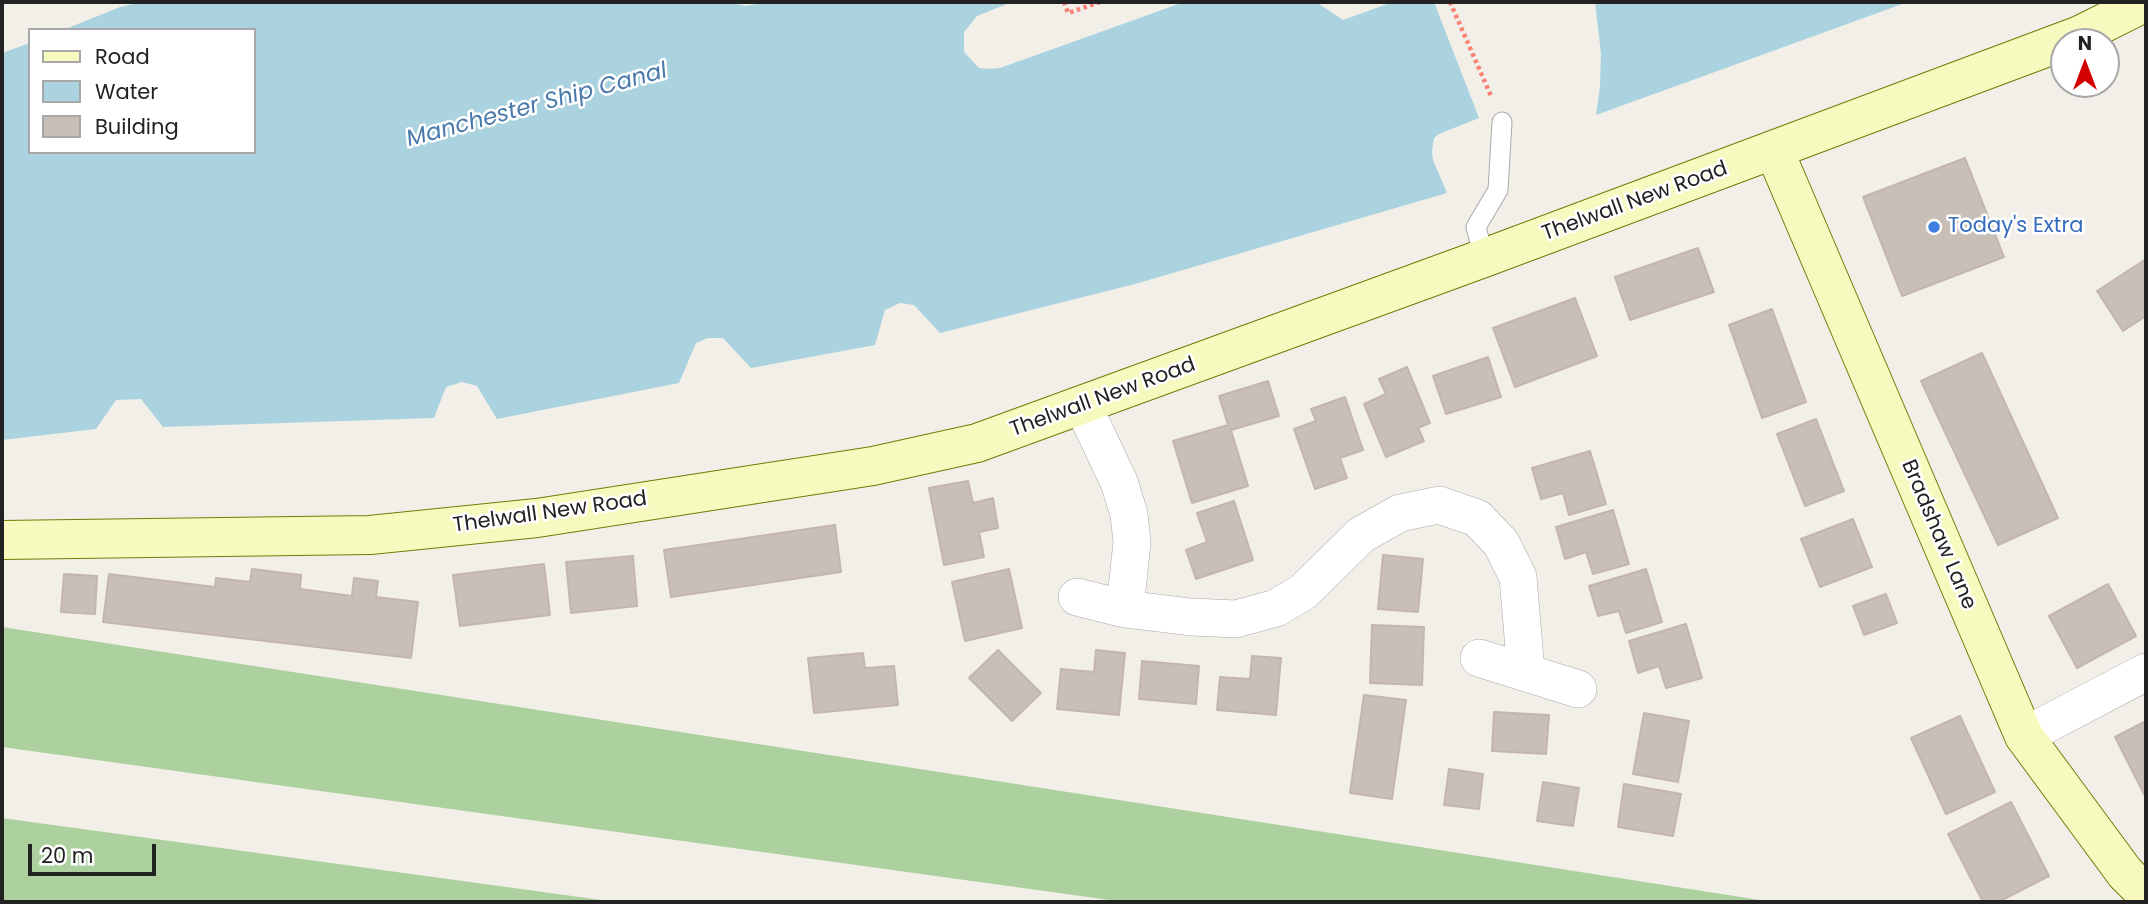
<!DOCTYPE html>
<html>
<head>
<meta charset="utf-8">
<style>
  body { margin:0 }
  #map { position:relative; width:2148px; height:904px; overflow:hidden; background:#f2efe9; font-family:Poppins,sans-serif }
  canvas { display:block }
  .frame { position:absolute; inset:0; border:4px solid #222; pointer-events:none }
  .legend { position:absolute; left:28px; top:28px; width:228px; height:126px; box-sizing:border-box; background:#fff; border:2px solid #a7a7a7; margin:0; padding:9px 12px; list-style:none; font-size:21px; color:#222 }
  .legend li { display:flex; align-items:center; gap:14px; height:35px }
  .legend b { width:35px; border:2px solid #a7a7a7 }
  .north { position:absolute; left:2050px; top:28px; width:70px; height:70px; box-sizing:border-box; background:#fff; border:2px solid #a7a7a7; border-radius:50%; rotate:0deg; font-size:19px; font-weight:700; line-height:28px; text-align:center; color:#222 }
  .north::after { content:''; display:block; margin:auto; width:24px; height:32px; background:#d40000; clip-path:polygon(50% 0,100% 100%,50% 72%,0 100%) }
  .scale { position:absolute; left:28px; top:844px; width:128px; height:32px; box-sizing:border-box; border:4px solid #222; border-top:0; padding-left:9px; font-size:21px; line-height:24px; white-space:nowrap; color:#222; -webkit-text-stroke:5px #fff; paint-order:stroke }
</style>
</head>
<body>
<div id="map">
<canvas width="2148" height="904"></canvas>
<div class="frame"></div>
<ul class="legend">
<li><b style="height:9px;background:#f7fabf"></b>Road</li>
<li><b style="height:19px;background:#aad3df"></b>Water</li>
<li><b style="height:19px;background:#c7bfb8"></b>Building</li>
</ul>
<div class="north">N</div>
<div class="scale">20 m</div>
</div>
<script>
const context = document.querySelector('canvas').getContext('2d');
context.lineJoin = 'round';
function fill(path, color) {
  context.fillStyle = color;
  context.fill(path, 'evenodd');
}
function poly(rows) {
  const path = new Path2D();
  for (const r of rows) {
    path.moveTo(r[0], r[1]);
    for (let i = 2; i < r.length; i += 2) path.lineTo(r[i], r[i + 1]);
  }
  return path;
}
function trace(path, color, width, dash) {
  context.strokeStyle = color;
  context.lineWidth = width;
  context.lineCap = dash ? 'butt' : 'round';
  context.setLineDash(dash || []);
  context.stroke(path);
}
function label(font, color, halo, rows, align = 'center') {
  context.font = font + ' Poppins,sans-serif';
  context.lineWidth = 5;
  context.setLineDash([]);
  context.textBaseline = 'middle';
  context.strokeStyle = halo;
  context.fillStyle = color;
  for (const [text, x, y, turn = 0] of rows) {
    context.save();
    context.translate(x, y);
    context.rotate((+turn || 0) * Math.PI / 180);
    context.textAlign = isNaN(turn) ? turn : align;
    if (halo) context.strokeText(text, 0, 0);
    context.fillText(text, 0, 0);
    context.restore();
  }
}
const forest = poly([
  [2,627,997,781,1773,902,1124,902,2,747],
  [2,818,616,902,2,902]
]);
const water = poly([
  [143,2,730,2,746,6,766,2,1012,2,977,16,964,32,964,52,979,68,990,69,1000,68,1184,2,1316,2,1343,20,1393,2,1434,2,1479,118,1439,134,1434,138,1432,152,1433,160,1447,193,1135,284,940,333,914,305,900,303,885,310,875,345,751,368,723,338,708,338,696,343,679,383,497,419,477,386,462,382,446,387,434,418,163,427,141,399,116,400,96,429,2,440,2,53,30,43,30,152,254,152,254,30,63,30,120,7],
  [1595,2,1908,2,1596,115,1600,86,1601,54]
]);
const building = poly([
  [1965,158,2004,257,1902,296,1863,197,1965,158],
  [1698,248,1714,292,1630,320,1615,277,1698,248],
  [2146,259,2146,316,2123,331,2097,291,2146,259],
  [1575,298,1597,356,1515,387,1493,328,1575,298],
  [1772,309,1806,402,1762,418,1729,325,1772,309],
  [1982,353,2058,518,1998,545,1921,381,1982,353],
  [1488,357,1501,397,1446,414,1433,376,1488,357],
  [1407,367,1430,423,1418,428,1424,441,1386,457,1364,404,1386,394,1379,379,1407,367],
  [1268,381,1279,416,1231,430,1248,486,1192,503,1173,441,1228,425,1219,396,1268,381],
  [1345,397,1363,450,1340,458,1347,478,1315,489,1294,429,1316,421,1311,409,1345,397],
  [1816,419,1844,491,1805,506,1777,434,1816,419],
  [1590,451,1606,504,1569,515,1563,493,1541,499,1532,468,1590,451],
  [968,481,973,503,993,498,998,528,979,532,984,557,944,565,929,488,968,481],
  [1234,501,1253,560,1196,579,1186,550,1207,542,1197,513,1234,501],
  [1613,510,1629,564,1593,574,1586,552,1565,559,1556,527,1613,510],
  [1853,519,1872,567,1820,587,1801,539,1853,519],
  [835,525,841,572,671,597,664,550,835,525],
  [1383,555,1423,559,1418,612,1378,609,1383,555],
  [633,556,637,606,571,613,566,562,633,556],
  [544,564,550,615,460,626,453,575,544,564],
  [252,569,301,575,300,589,352,596,354,578,378,581,376,597,418,602,411,658,103,622,109,574,215,587,216,578,250,582,252,569],
  [1009,569,1022,628,965,641,952,582,1009,569],
  [1646,569,1662,622,1626,633,1619,611,1598,616,1589,586,1646,569],
  [64,574,97,576,95,614,61,612,64,574],
  [2108,584,2136,636,2077,668,2049,616,2108,584],
  [1886,594,1897,623,1864,635,1853,606,1886,594],
  [1686,624,1702,678,1666,688,1659,666,1638,673,1629,641,1686,624],
  [1372,625,1424,627,1422,685,1370,683,1372,625],
  [998,650,1041,693,1012,721,969,678,998,650],
  [1096,650,1125,653,1119,715,1057,709,1061,669,1094,672,1096,650],
  [863,653,865,668,894,666,898,705,814,713,808,658,863,653],
  [1252,656,1281,658,1276,715,1217,710,1220,677,1250,679,1252,656],
  [1142,661,1199,666,1196,704,1139,699,1142,661],
  [1364,695,1406,700,1392,799,1350,793,1364,695],
  [1494,712,1549,715,1546,754,1492,751,1494,712],
  [1644,713,1689,721,1678,782,1633,774,1644,713],
  [1960,716,1995,792,1946,814,1911,738,1960,716],
  [2146,721,2146,798,2115,737,2146,721],
  [1449,769,1483,774,1479,809,1444,805,1449,769],
  [1543,782,1579,788,1573,826,1537,821,1543,782],
  [1624,784,1681,794,1673,836,1618,827,1624,784],
  [2011,802,2049,876,1998,902,1983,902,1948,834,2011,802]
]);
const path = poly([
  [1064,2,1068,13,1100,2],
  [1450,2,1491,96]
]);
const lane = poly([
  [1484,258,1476,227,1498,190,1502,122]
]);
const street = poly([
  [1083,406,1119,482,1129,514,1132,542,1125,609],
  [1077,597,1125,609,1191,617,1236,619,1276,608,1303,592,1361,535,1400,513,1439,505,1477,518,1501,543,1518,577,1526,672],
  [1479,658,1578,689],
  [2024,736,2146,672]
]);
const secondary = poly([
  [1774,150,2024,736,2125,873,2146,894],
  [2,540,370,535,537,518,873,466,977,443,1484,258,2080,35,2146,2]
]);
const markers = [
  [1934,227,7,"#3f7fe0"]
];
const streetNames = [
  ["Thelwall New Road",1635,202,-20],
  ["Thelwall New Road",1103,398,-20],
  ["Thelwall New Road",550,513,-8],
  ["Bradshaw Lane",1938,535,67]
];
const shopNames = [
  ["Today's Extra",1948,227]
];
const waterNames = [
  ["Manchester Ship Canal",537,106,-15]
];
fill(forest, '#add19e');
fill(water, '#aad3df');
fill(building, '#c7bfb8');
trace(building, '#c4b6ab', 2);
trace(lane, '#a9a9a9', 21);
trace(street, '#a9a9a9', 38);
trace(secondary, '#707d05', 40);
trace(path, '#fa8072', 4.5, [3.5, 3.5]);
trace(lane, '#fff', 19);
trace(street, '#fff', 37);
trace(secondary, '#f7fabf', 38);
for (const [x, y, r, color] of markers) {
  const dot = new Path2D();
  dot.arc(x, y, r, 0, 2 * Math.PI);
  context.fillStyle = color;
  context.fill(dot);
  trace(dot, '#fff', 2.5);
}
label('21px', '#222', '#fff', streetNames);
label('21px', '#366cbe', '#fff', shopNames, 'left');
label('italic 23px', '#4a7aab', '#fff', waterNames);
</script>
</body>
</html>
